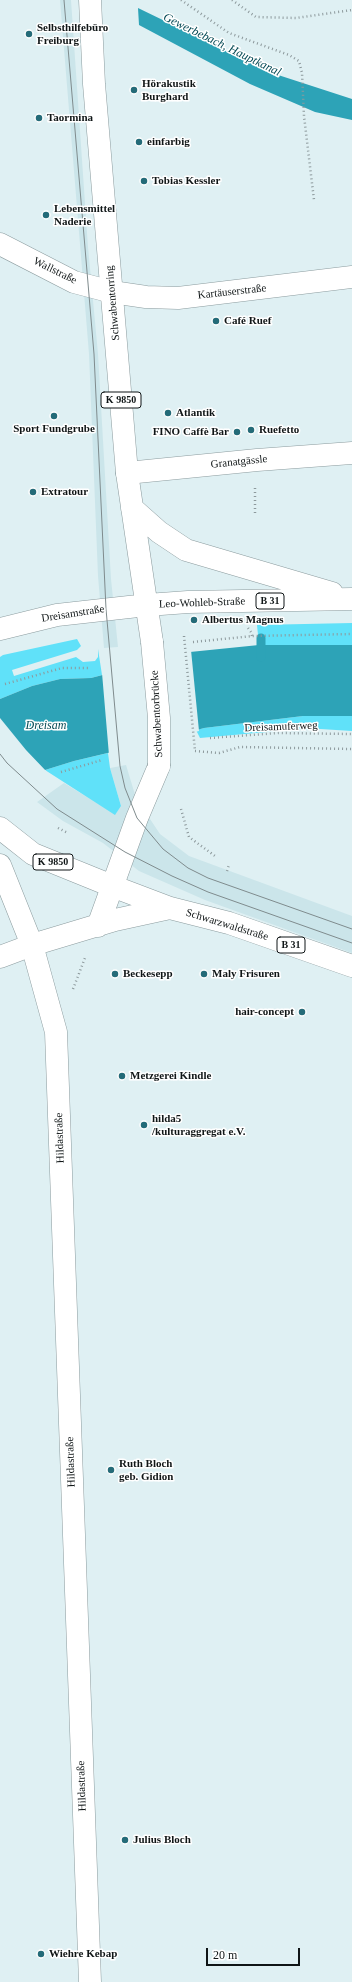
<!DOCTYPE html>
<html>
<head>
<meta charset="utf-8">
<style>
  body { margin:0 }
  #map { position:relative; width:352px; height:1982px; overflow:hidden; background:#dff0f3; font-family:"Times New Roman",serif }
  canvas { display:block }
  .scale { position:absolute; left:206px; top:1948px; width:94px; height:18px; box-sizing:border-box; border:2px solid #0f1516; border-top:0; padding-left:5px; font-size:12px; line-height:14px; white-space:nowrap; color:#0f1516; -webkit-text-stroke:3px #fff; paint-order:stroke }
</style>
</head>
<body>
<div id="map">
<canvas width="352" height="1982"></canvas>
<div class="scale">20 m</div>
</div>
<script>
const context = document.querySelector('canvas').getContext('2d');
context.lineJoin = 'round';
function fill(path, color) {
  context.fillStyle = color;
  context.fill(path, 'evenodd');
}
function poly(rows) {
  const path = new Path2D();
  for (const r of rows) {
    path.moveTo(r[0], r[1]);
    for (let i = 2; i < r.length; i += 2) path.lineTo(r[i], r[i + 1]);
  }
  return path;
}
function trace(path, color, width, dash) {
  context.strokeStyle = color;
  context.lineWidth = width;
  context.lineCap = dash ? 'butt' : 'round';
  context.setLineDash(dash || []);
  context.stroke(path);
}
function label(font, color, halo, rows, align = 'center') {
  context.font = font + ' "Times New Roman",serif';
  context.lineWidth = 3;
  context.setLineDash([]);
  context.textBaseline = 'middle';
  context.strokeStyle = halo;
  context.fillStyle = color;
  for (const [text, x, y, turn = 0] of rows) {
    context.save();
    context.translate(x, y);
    context.rotate((+turn || 0) * Math.PI / 180);
    context.textAlign = isNaN(turn) ? turn : align;
    if (halo) context.strokeText(text, 0, 0);
    context.fillText(text, 0, 0);
    context.restore();
  }
}
const built = poly([
  [60,0,71,0,88,247,98,354,111,579,118,647,104,648,98,576,89,354],
  [126,765,136,798,160,834,189,856,352,916,352,953,205,900,139,871,103,843,63,821,37,802,64,783,115,814,121,806,110,768]
]);
const green = poly([
  [352,623,352,645,259,645,257,625],
  [77,639,81,646,77,650,12,670,14,676,76,657,83,662,95,661,98,657,98,649,102,675,91,678,60,679,32,686,0,699,0,657,3,655],
  [303,716,352,716,352,731,320,729,278,731,200,738,196,730,204,728],
  [108,753,110,768,121,806,115,815,45,770,74,761]
]);
const water = poly([
  [138,8,272,73,352,99,352,120,315,112,250,84,139,25],
  [259,645,352,645,352,716,303,716,204,728,158,741,74,761,45,770,0,789,0,699,32,686,60,679,91,678,190,652]
]);
const pier = poly([
  [191,650,199,731,109,755,102,673],
  [0,718,26,750,47,772,0,791]
]);
const stream = poly([
  [261,638,261,657]
]);
const path = poly([
  [181,0,229,33,289,55,299,61,302,73,304,116,314,200],
  [232,0,256,17,296,18,352,10],
  [255,513,255,488],
  [248,628,251,632,252,636],
  [193,642,253,636,352,634],
  [5,684,62,668,89,668],
  [210,738,278,733,352,734],
  [195,751,219,753,240,747,352,749],
  [61,772,102,760],
  [181,809,189,837,215,856],
  [58,828,68,833],
  [227,871,229,865],
  [73,989,85,958]
]);
const pedestrian = poly([
  [127,473,257,460,352,453]
]);
const minor = poly([
  [0,244,74,282,112,292,146,297,178,298,352,277],
  [0,865,32,945,56,1032,90,1982]
]);
const primary = poly([
  [90,0,94,84,127,473,152,642],
  [132,508,159,532,186,550,332,593],
  [0,629,57,615,147,605,188,602,352,599],
  [0,828,33,854,112,886,170,908,229,923,352,966],
  [98,926,137,818,159,766],
  [0,957,32,945,115,920,170,908]
]);
const tram = poly([
  [64,0,94,354,106,609,120,766,125,788,137,818,163,849,188,868,208,878,352,929],
  [0,754,7,763,57,809,125,852,172,876,208,892,352,943]
]);
const pathBridge = poly([
  [184,636,195,751]
]);
const primaryBridge = poly([
  [152,642,159,718,159,766]
]);
const markers = [
  [29,34,4,"#246b78"],
  [134,90,4,"#246b78"],
  [39,118,4,"#246b78"],
  [139,142,4,"#246b78"],
  [144,181,4,"#246b78"],
  [46,215,4,"#246b78"],
  [216,321,4,"#246b78"],
  [168,413,4,"#246b78"],
  [54,416,4,"#246b78"],
  [251,430,4,"#246b78"],
  [237,432,4,"#246b78"],
  [33,492,4,"#246b78"],
  [194,620,4,"#246b78"],
  [115,974,4,"#246b78"],
  [204,974,4,"#246b78"],
  [302,1012,4,"#246b78"],
  [122,1076,4,"#246b78"],
  [144,1125,4,"#246b78"],
  [111,1470,4,"#246b78"],
  [125,1840,4,"#246b78"],
  [41,1954,4,"#246b78"]
];
const shields = [
  [121,400,40],
  [270,601,28],
  [53,862,40],
  [291,945,28]
];
const shieldNames = [
  ["K 9850",121,400],
  ["B 31",270,601],
  ["K 9850",53,862],
  ["B 31",291,945]
];
const poiNames = [
  ["Selbsthilfebüro",37,28],
  ["Freiburg",37,41],
  ["Hörakustik",142,84],
  ["Burghard",142,97],
  ["Taormina",47,118],
  ["einfarbig",147,142],
  ["Tobias Kessler",152,181],
  ["Lebensmittel",54,209],
  ["Naderie",54,222],
  ["Café Ruef",224,321],
  ["Atlantik",176,413],
  ["Sport Fundgrube",54,429,"center"],
  ["Ruefetto",259,430],
  ["FINO Caffè Bar",229,432,"right"],
  ["Extratour",41,492],
  ["Albertus Magnus",202,620],
  ["Beckesepp",123,974],
  ["Maly Frisuren",212,974],
  ["hair-concept",294,1012,"right"],
  ["Metzgerei Kindle",130,1076],
  ["hilda5",152,1119],
  ["/kulturaggregat e.V.",152,1132],
  ["Ruth Bloch",119,1464],
  ["geb. Gidion",119,1477],
  ["Julius Bloch",133,1840],
  ["Wiehre Kebap",49,1954]
];
const streetNames = [
  ["Wallstraße",55,271,26],
  ["Kartäuserstraße",232,292,-6],
  ["Schwabentorring",113,303,-95],
  ["Granatgässle",239,462,-6],
  ["Leo-Wohleb-Straße",202,603,-2],
  ["Dreisamstraße",73,614,-9],
  ["Schwabentorbrücke",157,714,-93],
  ["Dreisamuferweg",281,727,-2],
  ["Schwarzwaldstraße",227,925,17],
  ["Hildastraße",60,1138,-92],
  ["Hildastraße",71,1462,-92],
  ["Hildastraße",82,1786,-92]
];
const waterNames = [
  ["Gewerbebach, Hauptkanal",222,45,26],
  ["Dreisam",46,726]
];
fill(built, '#cbe5ea');
fill(green, '#60e1f9');
fill(water, '#2da3b7');
fill(pier, '#dff0f3');
trace(stream, '#2da3b7', 9);
trace(pedestrian, '#8b9b9e', 23);
trace(minor, '#8b9b9e', 23);
trace(primary, '#8b9b9e', 23);
trace(path, '#8d999c', 2.5, [1, 3]);
trace(pedestrian, '#fff', 22);
trace(minor, '#fff', 22);
trace(primary, '#fff', 22);
trace(tram, '#7f8b8d', 1);
trace(primaryBridge, '#8b9b9e', 23, []);
trace(pathBridge, '#8d999c', 2.5, [1, 3]);
trace(primaryBridge, '#fff', 22);
for (const [x, y, r, color] of markers) {
  const dot = new Path2D();
  dot.arc(x, y, r, 0, 2 * Math.PI);
  context.fillStyle = color;
  context.fill(dot);
  trace(dot, '#fff', 1.5);
}
for (const [x, y, w] of shields) {
  const box = new Path2D();
  box.roundRect(x - w / 2, y - 8, w, 16, 3);
  context.fillStyle = '#fff';
  context.fill(box);
  trace(box, '#0f1516', 1);
}
label('bold 10px', '#0f1516', null, shieldNames);
label('bold 11px', '#0f1516', '#fff', poiNames, 'left');
label('11px', '#0f1516', '#fff', streetNames);
label('italic 12px', '#064b56', '#fff', waterNames);
</script>
</body>
</html>
